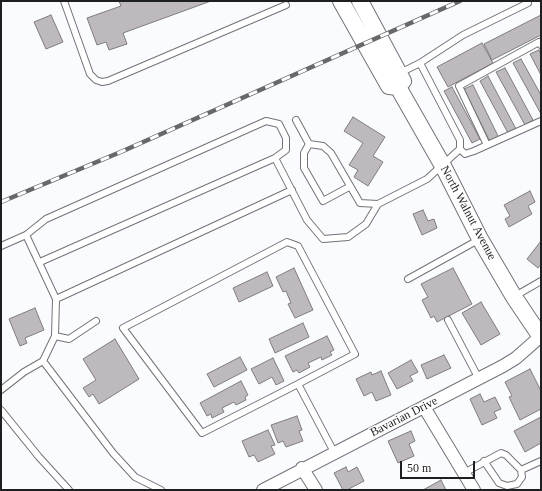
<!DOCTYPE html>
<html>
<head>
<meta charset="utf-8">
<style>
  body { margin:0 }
  #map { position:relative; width:542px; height:491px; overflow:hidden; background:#fafbff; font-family:Georgia,serif }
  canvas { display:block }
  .frame { position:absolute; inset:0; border:2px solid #1e1f20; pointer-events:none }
  .scale { position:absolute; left:400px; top:461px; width:75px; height:18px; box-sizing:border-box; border:2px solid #1e1f20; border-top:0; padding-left:5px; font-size:12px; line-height:14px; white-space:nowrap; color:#1e1f20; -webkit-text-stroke:3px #fff; paint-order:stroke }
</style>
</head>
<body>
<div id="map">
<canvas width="542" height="491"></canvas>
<div class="frame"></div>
<div class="scale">50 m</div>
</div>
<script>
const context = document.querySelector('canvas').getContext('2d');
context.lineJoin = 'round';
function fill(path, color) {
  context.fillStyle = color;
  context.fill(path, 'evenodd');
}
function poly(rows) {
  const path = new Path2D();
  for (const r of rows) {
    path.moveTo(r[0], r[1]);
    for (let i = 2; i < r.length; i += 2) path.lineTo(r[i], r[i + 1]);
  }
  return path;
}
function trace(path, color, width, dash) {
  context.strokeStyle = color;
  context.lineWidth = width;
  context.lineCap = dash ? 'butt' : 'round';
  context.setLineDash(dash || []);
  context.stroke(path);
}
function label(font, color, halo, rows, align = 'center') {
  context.font = font + ' Georgia,serif';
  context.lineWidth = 3;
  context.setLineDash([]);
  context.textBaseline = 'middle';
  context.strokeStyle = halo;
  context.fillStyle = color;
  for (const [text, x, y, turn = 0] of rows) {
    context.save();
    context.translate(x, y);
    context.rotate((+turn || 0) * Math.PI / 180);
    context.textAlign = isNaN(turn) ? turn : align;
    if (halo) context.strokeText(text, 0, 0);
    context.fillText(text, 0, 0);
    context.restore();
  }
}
const building = poly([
  [119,1,211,1,123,33,127,44,109,50,106,42,97,45,87,18,121,6,119,1],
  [51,15,63,42,46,49,34,22,51,15],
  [541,15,541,35,492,60,484,44,541,15],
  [482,43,493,63,448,87,437,67,482,43],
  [539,50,541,55,541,75,530,54,539,50],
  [521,59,541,95,541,114,513,63,521,59],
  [505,68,533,120,525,125,496,72,505,68],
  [488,76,516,129,508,133,480,81,488,76],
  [473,85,499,138,490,142,464,89,473,85],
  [452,87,480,139,472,143,444,91,452,87],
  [353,117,385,137,373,156,383,162,368,186,354,177,358,170,349,165,363,143,344,131,353,117],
  [530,191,535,202,528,206,532,214,509,227,505,219,510,216,504,205,530,191],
  [423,210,428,221,434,219,437,228,422,235,413,214,423,210],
  [541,241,541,264,538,268,527,259,541,241],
  [294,268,313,310,295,318,288,304,291,303,286,291,283,292,276,277,294,268],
  [453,268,472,304,437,322,434,316,431,318,422,300,428,297,421,284,453,268],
  [267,272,273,286,239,302,233,288,267,272],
  [481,302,500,334,481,345,462,313,481,302],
  [35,308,44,330,25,338,27,343,20,346,9,319,35,308],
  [303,323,309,337,275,353,269,339,303,323],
  [327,336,334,350,330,352,332,355,322,360,321,357,308,363,310,367,299,373,297,370,293,372,285,356,327,336],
  [115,339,139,379,99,404,93,394,89,397,83,388,96,380,83,359,115,339],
  [444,355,451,368,427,379,421,365,444,355],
  [240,357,247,370,214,387,207,374,240,357],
  [273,358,284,381,276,385,272,377,259,384,251,369,273,358],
  [411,360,418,372,410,376,413,381,397,389,388,373,411,360],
  [530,369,541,391,541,409,520,420,509,397,512,396,505,382,530,369],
  [381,371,391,395,376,401,372,392,364,396,356,379,371,372,372,375,381,371],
  [241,381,248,395,245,397,246,400,236,405,234,402,222,408,224,412,212,418,211,414,207,416,200,403,241,381],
  [480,394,484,402,495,397,501,409,494,412,497,418,482,425,470,399,480,394],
  [297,416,302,430,299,431,303,441,286,447,283,441,278,443,271,425,297,416],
  [541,417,541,443,525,452,514,431,541,417],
  [268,430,275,445,271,446,275,454,258,462,254,455,249,457,242,441,268,430],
  [411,431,415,441,409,444,414,456,398,463,388,441,411,431],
  [346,467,348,472,357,467,364,481,347,490,343,490,334,473,346,467],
  [441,480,446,490,423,490,441,480]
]);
const lane = poly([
  [64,1,90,74,96,80,102,82,108,81,286,5],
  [400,73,420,63,463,35,528,3],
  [296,120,309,144],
  [487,145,459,86,539,42,541,45],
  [460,149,465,154,474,151,541,121],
  [349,187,323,201,304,168,304,153,309,144,323,146,331,153,360,203,378,204,427,179,460,149,460,140,420,63],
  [26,235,56,299,292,190],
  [1,246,26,235,46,219,266,121,279,124,286,138,286,150,275,158,307,220,323,239,348,237,366,224,378,204],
  [40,262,275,158],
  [408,279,480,239],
  [515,296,541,281],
  [448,320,479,379],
  [55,336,69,339,96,321],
  [43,361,55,336,56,299],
  [298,384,202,433,123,328,287,242,298,246,355,354,298,384,334,452],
  [1,390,24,372,43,361,113,453,135,477,161,490],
  [1,410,39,457,69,490],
  [484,461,499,483,507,486,517,484,522,477,521,470],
  [464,473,501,453,506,455,521,470,541,461]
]);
const street = poly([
  [424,407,474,490],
  [302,468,316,490],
  [263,490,503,366,516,358,541,336]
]);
const secondary = poly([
  [341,1,389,86,398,87],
  [360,1,403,81,398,87],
  [398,87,443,166,480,239,514,297,541,337]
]);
const rail = poly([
  [1,202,123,151,460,1]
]);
const streetNames = [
  ["North Walnut Avenue",468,213,62],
  ["Bavarian Drive",404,417,-27]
];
fill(building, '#bdb9bd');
trace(building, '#7f7c7f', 1);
trace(lane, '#727377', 8);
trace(street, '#727377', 14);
trace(secondary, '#727377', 18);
trace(lane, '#fff', 6);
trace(street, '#fff', 12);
trace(secondary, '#fff', 16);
trace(rail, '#67686a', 4.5);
trace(rail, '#fff', 3, [9]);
label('12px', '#1e1f20', '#fff', streetNames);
</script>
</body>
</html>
